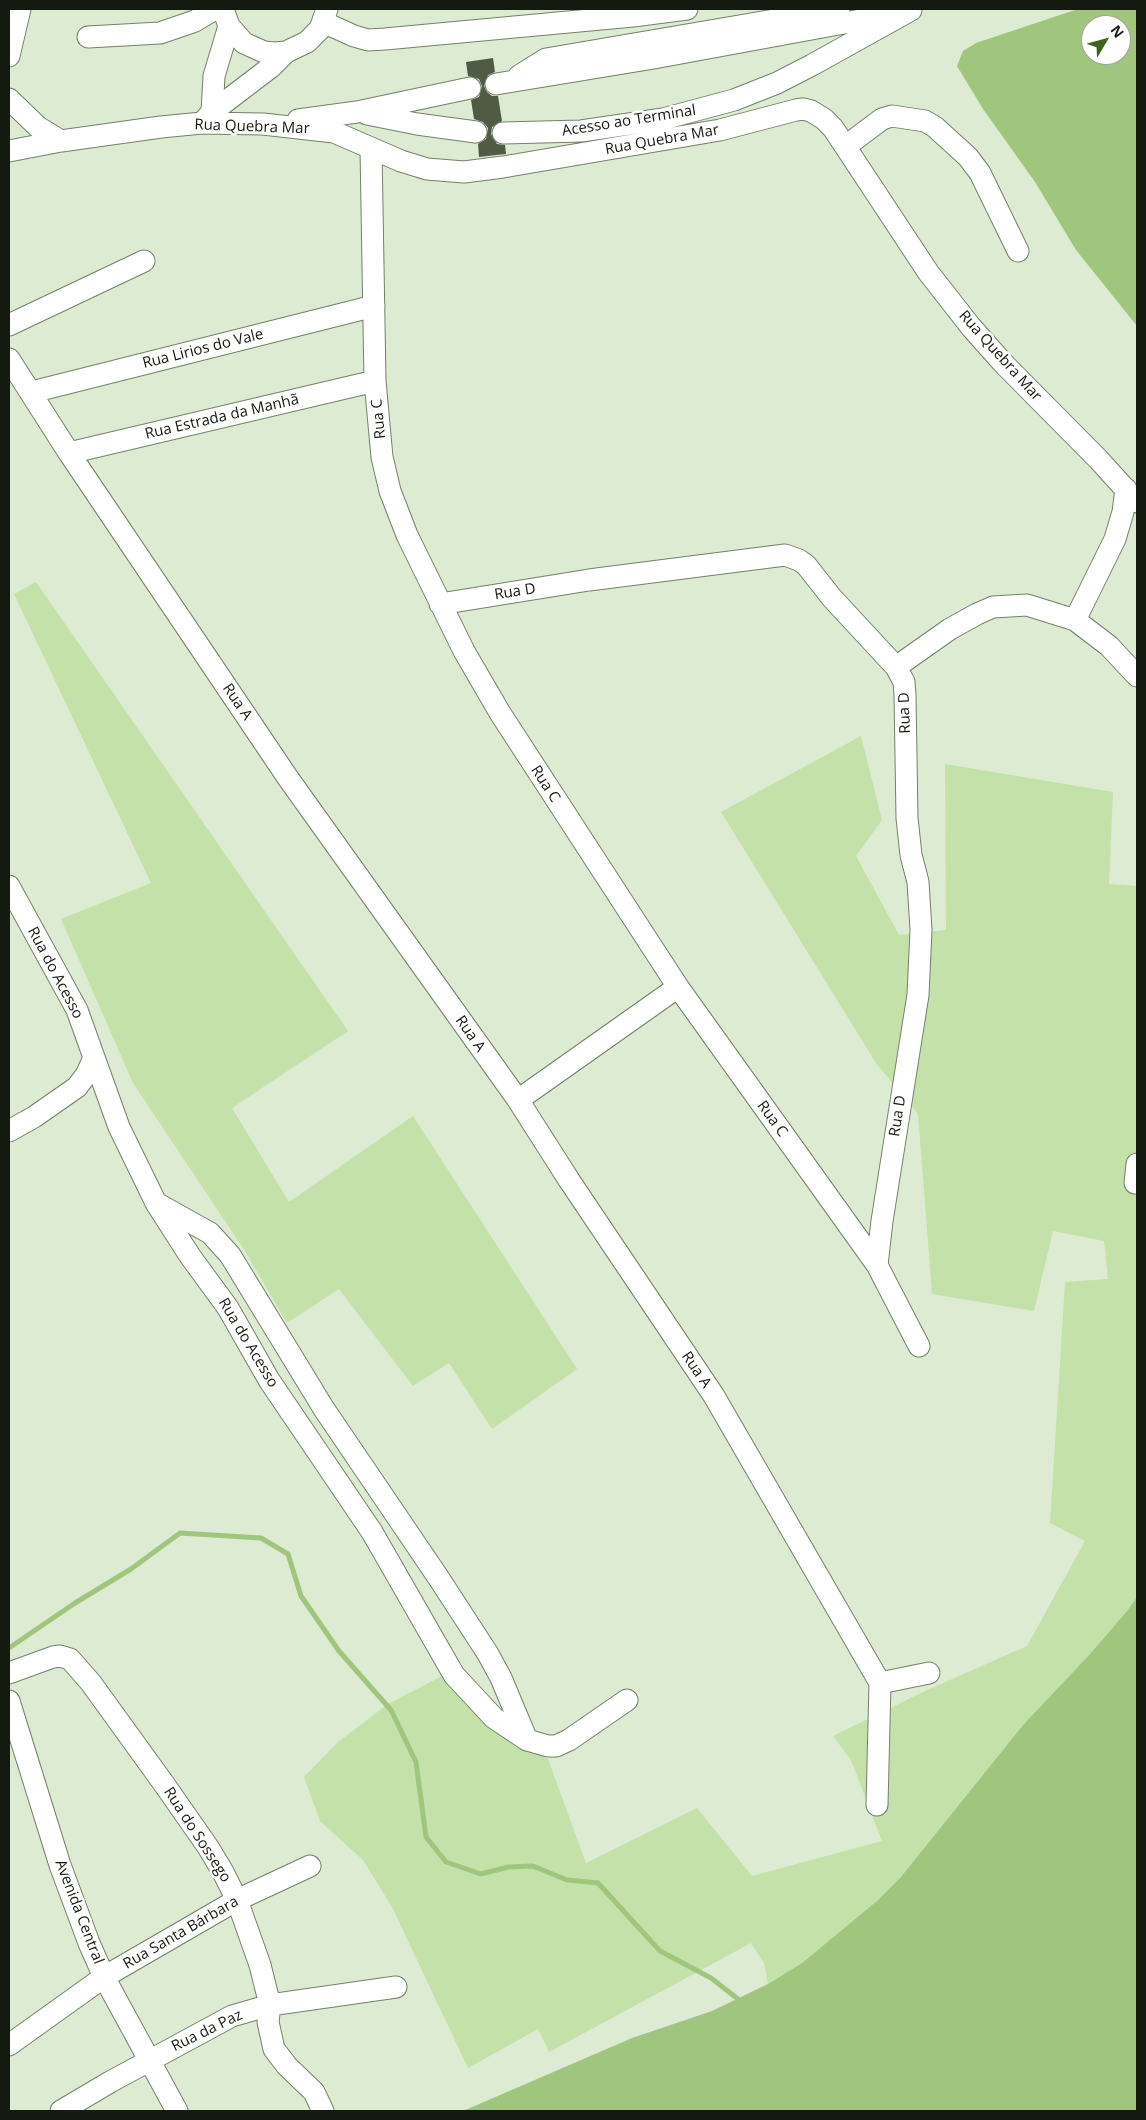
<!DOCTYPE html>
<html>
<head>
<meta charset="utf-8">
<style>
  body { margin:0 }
  #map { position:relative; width:1146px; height:2120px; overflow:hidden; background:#ddebd2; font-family:"Open Sans",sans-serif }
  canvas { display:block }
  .frame { position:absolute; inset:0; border:10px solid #151a11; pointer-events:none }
  .north { position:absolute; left:1081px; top:15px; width:50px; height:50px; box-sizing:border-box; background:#fff; border:1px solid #a1a3a0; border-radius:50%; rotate:53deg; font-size:14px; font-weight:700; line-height:20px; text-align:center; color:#151a11 }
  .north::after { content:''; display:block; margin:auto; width:18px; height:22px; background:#41631a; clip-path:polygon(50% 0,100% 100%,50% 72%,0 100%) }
</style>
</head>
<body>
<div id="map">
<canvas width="1146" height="2120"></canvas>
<div class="frame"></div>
<div class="north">N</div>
</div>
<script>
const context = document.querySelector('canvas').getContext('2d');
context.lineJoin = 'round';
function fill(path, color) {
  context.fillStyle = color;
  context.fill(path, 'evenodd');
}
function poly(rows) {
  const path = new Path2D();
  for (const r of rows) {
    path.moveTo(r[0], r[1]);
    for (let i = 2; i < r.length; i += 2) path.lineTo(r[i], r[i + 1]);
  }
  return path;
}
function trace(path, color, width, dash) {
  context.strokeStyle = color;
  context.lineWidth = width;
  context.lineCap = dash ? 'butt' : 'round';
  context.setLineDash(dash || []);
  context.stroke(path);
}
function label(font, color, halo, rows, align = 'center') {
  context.font = font + ' "Open Sans",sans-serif';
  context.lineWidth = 5;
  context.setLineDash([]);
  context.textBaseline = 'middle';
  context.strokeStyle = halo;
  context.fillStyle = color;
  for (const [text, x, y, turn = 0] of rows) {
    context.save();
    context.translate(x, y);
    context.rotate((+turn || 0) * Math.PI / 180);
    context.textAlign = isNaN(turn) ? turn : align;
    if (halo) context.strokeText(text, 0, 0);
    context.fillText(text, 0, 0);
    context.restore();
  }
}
const green = poly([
  [36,582,348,1031,232,1108,289,1202,413,1116,577,1369,492,1429,449,1363,413,1386,339,1289,287,1323,245,1251,133,1083,61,919,151,883,14,594],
  [861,736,882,820,856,856,899,935,946,930,945,764,1113,792,1109,884,1137,886,1137,1597,1127,1611,1090,1654,1023,1725,900,1878,878,1900,802,1963,768,1984,764,1963,751,1943,549,2052,538,2029,468,2068,392,1907,363,1860,320,1821,304,1777,338,1742,388,1704,442,1676,492,1726,548,1759,586,1863,697,1808,752,1876,882,1841,851,1760,833,1736,925,1691,1027,1646,1085,1541,1050,1523,1065,1282,1108,1279,1104,1241,1053,1231,1034,1311,932,1294,918,1114,876,1063,721,812]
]);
const water = poly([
  [1078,9,1137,9,1137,326,1076,250,1035,182,983,109,957,66,963,51,976,43],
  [1091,25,1121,25,1121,55,1091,55],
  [1137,1597,1137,2111,463,2111,632,2038,712,2011,768,1984,802,1963,878,1900,900,1878,1023,1725,1090,1654,1127,1611]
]);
const stream = poly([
  [9,1648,75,1603,131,1569,180,1533,261,1538,288,1554,301,1596,339,1651,391,1710,416,1762,426,1837,446,1862,481,1874,508,1867,533,1866,567,1880,598,1883,660,1951,711,1978,738,1999]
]);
const building = poly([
  [493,58,495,72,488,75,484,86,487,92,492,96,498,96,502,121,492,127,491,134,497,144,505,145,506,154,479,157,478,144,486,139,488,128,483,122,474,119,471,100,479,97,482,86,479,79,468,76,466,62]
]);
const minor = poly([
  [223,9,229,26,244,43,264,52,275,53,286,52,307,42,320,29,327,9],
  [323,22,354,36,368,40,385,39,633,16,687,9],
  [88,37,160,33,195,21,215,9],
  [9,56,20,9],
  [519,76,546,59,839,9],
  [496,84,654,58,893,14],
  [9,99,38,127,61,141],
  [212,112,214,76,229,26],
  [367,114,417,124,476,132],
  [298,120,357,112,470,88],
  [202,123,212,112,271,67,286,52],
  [503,133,581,131,663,119,734,100,777,83,812,65,911,10],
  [846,146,882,119,892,116,925,121,935,127,968,157,980,173,1018,251],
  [371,149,375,381,382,457,390,491,407,535,464,651,500,713,678,987,877,1265,919,1346],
  [9,151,61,141,161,127,202,123,263,124,334,132,401,161,427,169,464,172,503,167,720,130,796,110,803,109,811,111,824,119,833,128,928,272,971,327,1003,363,1099,460,1137,502],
  [9,325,144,261],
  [9,359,69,453,288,778,518,1100,569,1180,714,1396,880,1683,929,1673],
  [32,392,374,306],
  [69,453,375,381],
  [440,604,589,580,785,555,799,560,806,565,832,598,896,667,904,682,905,695,907,818,911,855,918,882,921,930,918,995,882,1221,877,1265],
  [1075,620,1115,539,1123,512,1126,489],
  [896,667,950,629,977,614,993,607,1027,605,1075,620,1109,646,1137,676],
  [9,886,77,1010,119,1127,156,1203,190,1256,228,1308,269,1380,372,1532,454,1675,494,1718,527,1740,548,1746,556,1746,569,1740,627,1700],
  [518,1100,678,987],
  [9,1131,34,1117,77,1087,86,1075,94,1058],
  [1135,1183,1137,1164],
  [158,1204,210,1233,230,1255,324,1409,438,1577,488,1654,501,1678,527,1740],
  [9,1673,53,1657,60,1656,70,1659,91,1683,164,1784,208,1847,223,1872,237,1900,260,1965,270,2005,268,2022,274,2049,287,2066,314,2092,323,2111],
  [9,1701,60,1865,89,1943,104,1977,177,2111],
  [877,1805,880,1683],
  [9,2045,104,1977,237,1900,310,1866],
  [61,2111,110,2082,232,2016,270,2005,396,1987]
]);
const streetNames = [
  ["Acesso ao Terminal",629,121,-9],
  ["Rua Quebra Mar",252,127,2],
  ["Rua Quebra Mar",662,140,-10],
  ["Rua Lirios do Vale",203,349,-14],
  ["Rua Quebra Mar",1000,356,48],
  ["Rua Estrada da Manhã",222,417,-13],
  ["Rua C",379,419,-96],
  ["Rua D",515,592,-9],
  ["Rua A",237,702,56],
  ["Rua D",905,713,-92],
  ["Rua C",545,784,57],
  ["Rua do Acesso",55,973,62],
  ["Rua A",470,1034,55],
  ["Rua D",898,1116,-81],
  ["Rua C",772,1119,54],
  ["Rua do Acesso",248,1343,59],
  ["Rua A",696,1370,56],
  ["Rua do Sossego",197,1835,57],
  ["Avenida Central",79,1912,69],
  ["Rua Santa Bárbara",181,1933,-30],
  ["Rua da Paz",207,2031,-26]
];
fill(green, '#c3e1a9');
fill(water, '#a0c67e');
trace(stream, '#a0c67e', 5);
fill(building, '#505b46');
trace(minor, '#74816a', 23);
trace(minor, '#fff', 21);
label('15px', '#151a11', '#fff', streetNames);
</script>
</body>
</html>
